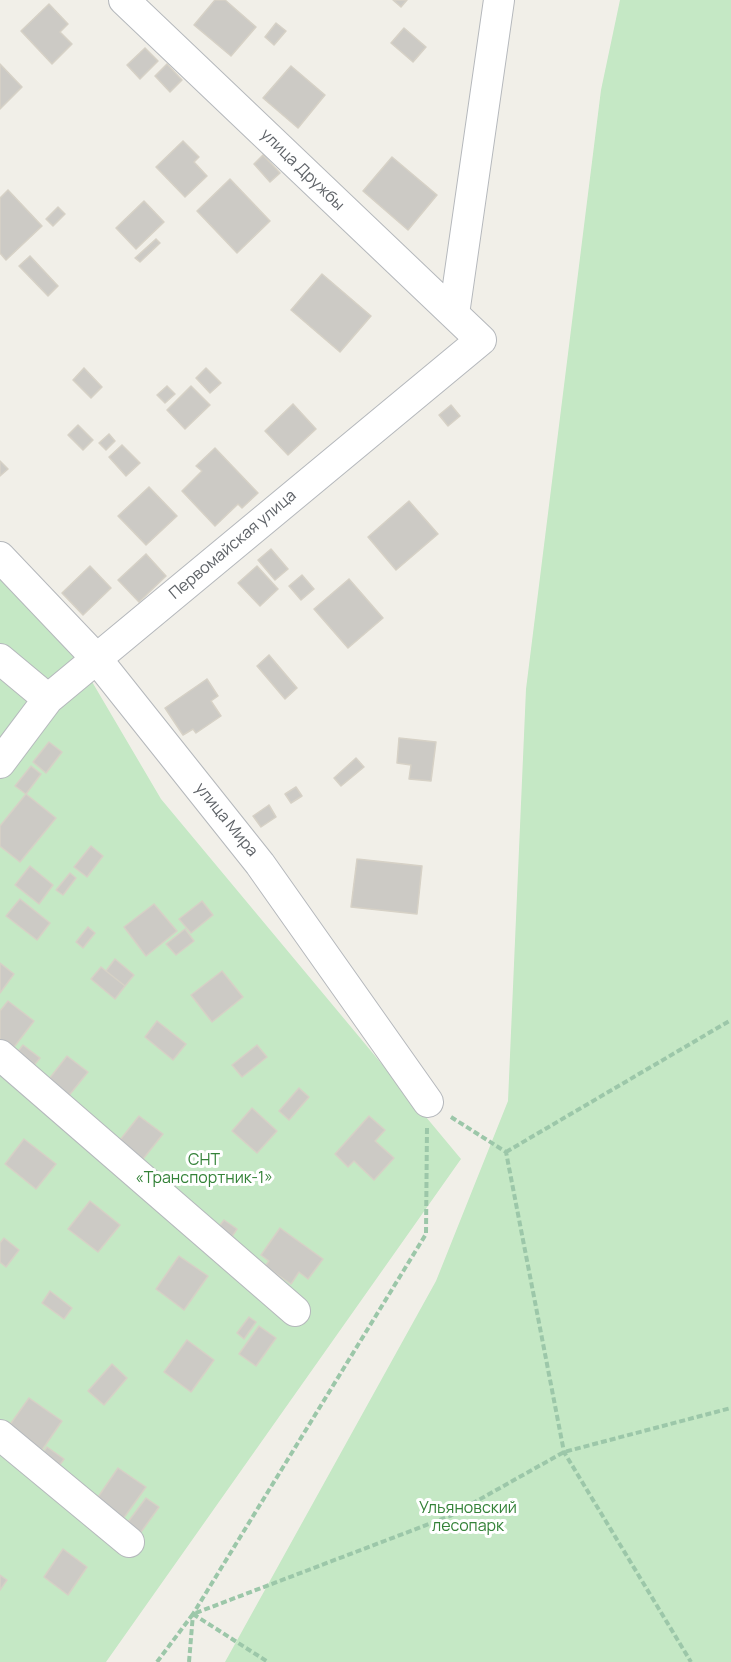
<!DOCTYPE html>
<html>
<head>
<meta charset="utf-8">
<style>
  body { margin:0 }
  canvas { display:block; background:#f1efe8 }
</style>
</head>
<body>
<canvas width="731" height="1662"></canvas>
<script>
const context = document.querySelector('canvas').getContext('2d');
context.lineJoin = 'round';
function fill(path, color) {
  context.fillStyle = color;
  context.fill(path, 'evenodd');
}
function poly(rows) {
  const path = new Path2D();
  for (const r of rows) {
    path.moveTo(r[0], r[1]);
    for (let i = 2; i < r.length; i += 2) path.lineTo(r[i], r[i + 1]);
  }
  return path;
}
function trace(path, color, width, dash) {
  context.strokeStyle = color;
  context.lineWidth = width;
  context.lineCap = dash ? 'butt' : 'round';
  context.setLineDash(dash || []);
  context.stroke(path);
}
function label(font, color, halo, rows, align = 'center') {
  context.font = font + ' Manrope,sans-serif';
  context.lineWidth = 6;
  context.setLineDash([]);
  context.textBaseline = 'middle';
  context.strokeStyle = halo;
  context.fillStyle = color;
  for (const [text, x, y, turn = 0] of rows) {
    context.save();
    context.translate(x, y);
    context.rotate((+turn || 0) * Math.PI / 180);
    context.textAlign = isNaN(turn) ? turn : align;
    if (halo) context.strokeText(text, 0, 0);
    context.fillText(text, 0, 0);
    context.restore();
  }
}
const green = poly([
  [620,0,731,0,731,1662,225,1662,436,1281,508,1101,526,689,601,90],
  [0,574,81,663,161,799,461,1159,106,1662,0,1662]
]);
const building = poly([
  [215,0,225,0,256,27,231,56,194,25,215,0],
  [393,0,407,0,401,7,393,0],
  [49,4,68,24,60,32,72,44,52,64,21,31,49,4],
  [276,23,286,31,274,45,265,37,276,23],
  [404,28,426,47,413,62,391,43,404,28],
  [145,48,158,61,140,79,127,65,145,48],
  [0,64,22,87,0,109,0,64],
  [167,64,182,80,170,92,155,76,167,64],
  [291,66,325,95,298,128,263,98,291,66],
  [183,141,199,157,194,162,207,176,185,197,156,167,183,141],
  [263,155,280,173,270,182,254,164,263,155],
  [392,157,437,195,408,230,363,191,392,157],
  [230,179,270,221,237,253,197,211,230,179],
  [8,190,42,226,6,260,0,253,0,198,8,190],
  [144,201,164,222,136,249,116,228,144,201],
  [58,207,65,214,53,226,46,219,58,207],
  [156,239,160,243,140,262,135,258,156,239],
  [30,256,58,286,48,296,19,266,30,256],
  [322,274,371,316,340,352,291,310,322,274],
  [84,368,102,387,91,398,73,380,84,368],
  [206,368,221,383,210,393,196,378,206,368],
  [167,386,175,394,165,403,157,395,167,386],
  [191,386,210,405,185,429,167,410,191,386],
  [293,404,316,429,288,455,265,431,293,404],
  [451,405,460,416,448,426,439,415,451,405],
  [78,425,93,440,83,450,68,435,78,425],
  [109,434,115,441,106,450,99,443,109,434],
  [122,445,140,463,126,476,109,457,122,445],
  [215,448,258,493,242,508,238,504,215,526,182,491,202,471,196,466,215,448],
  [0,461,8,469,0,476,0,461],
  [149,487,177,516,146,545,118,516,149,487],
  [409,501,438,534,396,570,368,537,409,501],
  [271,549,288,569,275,580,258,560,271,549],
  [146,554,166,576,139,602,118,580,146,554],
  [90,566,111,588,83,615,62,593,90,566],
  [257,566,278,589,260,606,238,583,257,566],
  [302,575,314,589,301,600,289,586,302,575],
  [349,579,383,618,348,648,314,609,349,579],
  [269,655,297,688,285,699,257,666,269,655],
  [207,679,218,696,211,701,221,716,196,733,193,729,183,735,165,708,207,679],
  [399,738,436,742,431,781,409,779,411,765,397,763,399,738],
  [49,742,62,752,46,773,33,762,49,742],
  [356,758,364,767,341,786,334,778,356,758],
  [31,766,41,774,26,794,15,786,31,766],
  [296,787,302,796,291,803,285,794,296,787],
  [26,794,56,818,20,862,0,846,0,826,26,794],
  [269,805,276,817,261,827,253,816,269,805],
  [91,846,103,856,87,877,74,867,91,846],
  [357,859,422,866,417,914,351,907,357,859],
  [30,866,53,885,39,904,15,885,30,866],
  [70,873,76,878,63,895,56,890,70,873],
  [20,899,50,923,37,940,6,916,20,899],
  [202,901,213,915,191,933,179,919,202,901],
  [154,904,177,931,146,956,124,927,154,904],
  [88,927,95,933,83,948,76,942,88,927],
  [185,929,194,941,176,955,166,944,185,929],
  [115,959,134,975,125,986,106,971,115,959],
  [0,963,14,974,0,993,0,963],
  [101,967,125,986,115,999,91,979,101,967],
  [222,971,243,997,212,1022,191,995,222,971],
  [8,1001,34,1021,11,1051,0,1043,0,1011,8,1001],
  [157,1021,186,1044,173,1060,145,1037,157,1021],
  [23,1045,40,1058,22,1080,6,1067,23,1045],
  [257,1045,267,1057,242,1077,232,1065,257,1045],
  [67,1056,88,1072,62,1104,42,1088,67,1056],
  [299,1088,309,1097,289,1120,279,1111,299,1088],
  [252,1108,277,1131,257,1153,232,1131,252,1108],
  [139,1116,163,1134,135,1169,112,1150,139,1116],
  [369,1116,385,1130,375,1141,394,1158,374,1180,354,1161,348,1167,335,1154,369,1116],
  [24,1139,56,1164,36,1189,5,1164,24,1139],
  [90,1201,120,1225,98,1252,68,1229,90,1201],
  [224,1220,237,1229,225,1247,211,1237,224,1220],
  [280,1228,323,1259,308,1279,299,1272,291,1284,265,1266,269,1261,261,1255,280,1228],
  [4,1238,19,1250,6,1267,0,1262,0,1243,4,1238],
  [179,1256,208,1276,184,1310,156,1289,179,1256],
  [50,1291,72,1308,64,1319,42,1303,50,1291],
  [249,1317,256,1322,244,1339,237,1333,249,1317],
  [259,1326,276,1338,256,1366,239,1354,259,1326],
  [187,1340,214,1360,191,1392,164,1372,187,1340],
  [112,1364,127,1378,104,1405,88,1391,112,1364],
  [29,1398,62,1421,42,1450,9,1426,29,1398],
  [47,1447,64,1459,49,1480,32,1468,47,1447],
  [118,1468,146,1487,123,1519,96,1500,118,1468],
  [146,1498,159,1507,141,1532,128,1522,146,1498],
  [63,1549,87,1567,68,1595,44,1577,63,1549],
  [0,1575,7,1580,0,1590,0,1575]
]);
const path = poly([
  [451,1117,506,1152,564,1452,691,1662],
  [506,1152,731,1020],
  [193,1614,268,1662],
  [157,1662,193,1614,450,1516,564,1452,731,1408],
  [189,1662,193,1614,426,1234,427,1127]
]);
const minor = poly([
  [454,314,499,0],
  [0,557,96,658,260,864,428,1102],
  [0,659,48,699],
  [0,763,48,699,481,340,124,0],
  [0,1055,295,1311],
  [0,1435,129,1542]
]);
const streetNames = [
  ["улица Дружбы",302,170,44],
  ["Первомайская улица",233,545,-40],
  ["улица Мира",226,820,51]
];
const parkNames = [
  ["СНТ",204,1161],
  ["«Транспортник-1»",204,1179],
  ["Ульяновский",468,1509],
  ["лесопарк",468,1527]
];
fill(green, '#c5e8c5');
fill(building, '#cccac5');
trace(building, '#d6d1c6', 1.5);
trace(minor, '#b5b8bc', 32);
trace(path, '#9cc7a9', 4, [6, 3]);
trace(minor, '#fff', 30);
label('16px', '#5f6368', '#fff', streetNames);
label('16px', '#348238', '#fff', parkNames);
</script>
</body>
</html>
